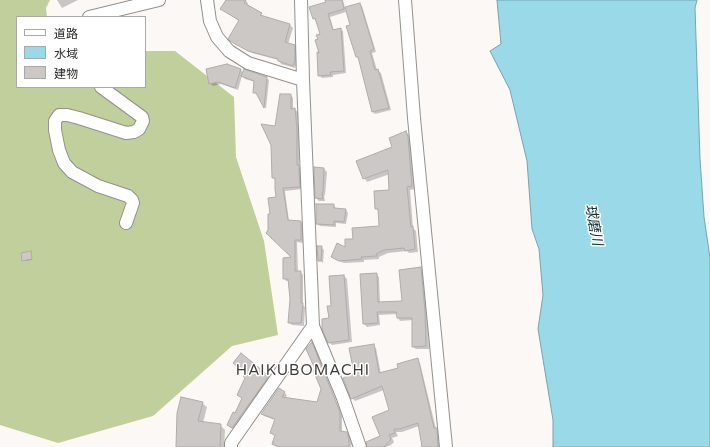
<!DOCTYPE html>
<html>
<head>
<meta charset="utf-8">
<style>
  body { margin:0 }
  #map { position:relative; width:710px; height:447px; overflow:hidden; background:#fbf8f5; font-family:"Varela Round","Noto Sans JP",sans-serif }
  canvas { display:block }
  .legend { position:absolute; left:16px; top:16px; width:130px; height:72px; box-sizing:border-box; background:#fff; border:1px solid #a9a9a8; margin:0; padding:5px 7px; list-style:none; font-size:12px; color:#282725 }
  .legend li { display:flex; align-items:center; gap:8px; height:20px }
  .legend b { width:20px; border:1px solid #a9a9a8 }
</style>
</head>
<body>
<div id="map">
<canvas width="710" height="447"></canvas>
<ul class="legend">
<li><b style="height:5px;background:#fff"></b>道路</li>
<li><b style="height:11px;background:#99d9e8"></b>水域</li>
<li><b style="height:11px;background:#ccc8c5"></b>建物</li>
</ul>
</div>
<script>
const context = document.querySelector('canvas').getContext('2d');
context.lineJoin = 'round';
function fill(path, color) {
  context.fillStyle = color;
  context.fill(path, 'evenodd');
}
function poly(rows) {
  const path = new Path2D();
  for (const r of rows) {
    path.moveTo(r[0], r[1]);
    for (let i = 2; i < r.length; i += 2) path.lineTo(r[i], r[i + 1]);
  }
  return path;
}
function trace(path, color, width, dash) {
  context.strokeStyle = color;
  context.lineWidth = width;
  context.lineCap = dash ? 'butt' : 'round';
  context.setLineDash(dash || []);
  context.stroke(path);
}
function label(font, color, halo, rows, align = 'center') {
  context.font = font + ' "Varela Round","Noto Sans JP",sans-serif';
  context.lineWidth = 3;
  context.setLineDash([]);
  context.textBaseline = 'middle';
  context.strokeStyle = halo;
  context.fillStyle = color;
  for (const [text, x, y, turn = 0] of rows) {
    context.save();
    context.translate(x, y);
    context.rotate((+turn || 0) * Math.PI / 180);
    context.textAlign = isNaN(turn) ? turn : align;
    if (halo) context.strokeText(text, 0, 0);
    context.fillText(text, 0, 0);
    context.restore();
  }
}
const forest = poly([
  [0,0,50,0,46,8,47,17,17,17,17,87,145,87,145,51,175,51,234,97,236,157,264,241,278,335,232,346,153,416,58,443,0,425]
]);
const water = poly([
  [497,0,697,0,695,8,700,159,704,217,710,258,710,447,553,447,553,420,538,329,543,295,539,249,532,229,527,161,510,90,490,51,501,44,497,0]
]);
const shadow = poly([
  [57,0,78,0,62,8],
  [227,0,245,0,248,3,247,6,261,14,263,17,290,25,293,28,288,44,294,46,297,49,297,62,295,68,281,64,279,60,252,53,234,43,239,21,224,11],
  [326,0,343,0,346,12,330,17,334,31,340,29,343,31,346,73,333,75,333,77,322,78,319,75,321,55,319,40,321,34,316,21,314,19,310,8,327,3],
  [359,4,362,6,376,52,372,53,377,70,381,73,391,110,375,114,373,112,359,59,357,57,351,25],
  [227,66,241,70,243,73,266,78,269,80,266,109,258,95,254,92,255,82,245,79,242,76,238,90,221,84,213,86,210,83],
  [291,95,293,98,293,110,295,110,298,112,300,133,299,167,301,168,302,189,285,191,289,221,301,222,303,224,303,243,297,242,298,272,300,272,303,275,303,305,305,307,304,326,292,325,289,322,291,299,290,281,286,281,284,278,293,258,269,231,271,215,277,198,275,180,273,177,276,127],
  [406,132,409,135,411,141,415,189,410,190,413,228,416,231,418,252,409,253,407,251,388,253,379,257,379,259,364,260,364,262,344,263,336,260,332,256,346,248,354,240,380,227,379,212,376,208,390,190,390,174,367,182,364,178],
  [324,169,327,172,325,195,324,196,325,201,319,201,316,198],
  [334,205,336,209,346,210,348,213,346,224,336,223,336,227,320,226,317,224],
  [321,247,324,250,323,263,319,260],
  [30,252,32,260,24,261,23,260],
  [421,268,423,271,428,314,429,349,416,349,413,347,413,320,400,321,398,318,397,314,379,315,380,325,367,327,364,324,362,275,376,274,379,277,380,303,403,302],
  [344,276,347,279,352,342,332,345,329,342,332,306,330,277],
  [312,344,314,346,342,416,342,432,346,433,349,435,352,443,351,447,277,447,273,444,276,437,271,433,275,420,264,416,262,414,279,389,287,395,285,399,318,403,322,389,317,370],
  [373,345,376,348,381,374,399,368,417,360,420,363,436,429,439,432,441,447,423,447,419,426,402,432,396,432,398,436,392,438,394,442,391,445,386,447,367,447,382,437,391,410,384,390,355,401,352,398,355,374],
  [268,377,271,380,236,430,231,428,228,425,243,399,238,395],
  [202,403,207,407,203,423,220,425,225,430,224,447,177,447]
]);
const building = poly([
  [226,0,246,0,244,3,262,13,260,15,290,24,285,42,295,45,295,59,293,66,278,61,278,59,248,51,230,41,228,39,239,20,220,9,226,0],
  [325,0,342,0,344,9,328,14,333,30,341,28,344,71,330,72,331,75,318,76,317,52,319,53,315,40,318,39,316,35,320,34,315,18,313,19,309,7,326,2,325,0],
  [360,3,374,49,370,51,375,70,378,69,389,108,372,112,358,57,356,57,346,26,350,25,345,7,360,3],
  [227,64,241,69,235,88,218,82,209,84,206,69,227,64],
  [244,69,267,77,264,108,256,93,253,93,254,81,241,76,244,69],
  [280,94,291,94,291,109,295,108,297,130,297,165,299,165,299,167,300,187,283,188,288,220,301,221,301,240,295,240,295,271,301,271,301,303,303,303,301,323,288,323,290,299,288,279,283,279,283,258,291,257,266,233,268,230,268,214,270,214,268,198,276,197,275,189,275,178,272,178,271,145,261,124,275,126,280,94],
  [406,131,408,137,412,186,407,187,411,227,413,226,415,249,405,251,404,248,384,250,376,254,377,256,361,257,362,259,339,261,331,257,337,243,345,247,345,239,353,239,352,228,379,226,378,209,375,209,374,191,389,190,388,170,363,179,356,161,392,147,389,138,406,131],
  [314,167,324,168,323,192,322,193,323,199,315,198,314,167],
  [316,204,334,204,334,208,346,209,344,222,334,221,334,225,316,224,316,204],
  [317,246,322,246,321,261,318,261,317,246],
  [31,251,32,259,22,261,21,253,31,251],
  [421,267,425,311,426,346,412,347,412,318,397,318,396,312,377,312,378,323,363,324,360,274,377,273,378,302,402,301,399,270,421,267],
  [344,275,349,340,328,343,322,329,322,319,329,318,327,306,331,306,329,276,344,275],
  [312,342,340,412,340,431,347,432,349,439,349,446,347,447,279,447,272,444,275,435,270,433,275,419,261,414,279,388,285,392,282,397,317,402,321,389,313,370,315,369,306,349,312,342],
  [374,344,379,373,398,368,397,364,418,358,434,428,437,428,438,447,422,447,418,423,399,429,394,429,395,433,389,435,391,439,384,447,367,447,366,442,380,436,372,417,389,410,382,386,351,399,343,378,354,373,349,348,374,344],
  [241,353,269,376,232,428,227,425,233,412,235,413,242,398,237,395,245,378,243,376,246,373,233,363,241,353],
  [181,397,203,402,198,421,221,424,220,447,176,447,177,413,181,397]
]);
const street = poly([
  [207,0,210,21,217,37,229,51,248,63,303,80],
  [301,0,303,80,313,326,343,398,360,447],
  [405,0,414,118,446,447],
  [89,17,159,0],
  [101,87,142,117,143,121,139,129,134,132,126,133,79,118,67,115,59,115,55,121,55,130,59,150,64,163,72,172,98,186,128,196,132,200,133,203,126,223],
  [231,447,231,443,313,326]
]);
const waterNames = [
  ["球磨川",593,225,79]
];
const quarterNames = [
  ["HAIKUBOMACHI",303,371]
];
fill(forest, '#c1cf9d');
fill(water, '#99d9e8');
trace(water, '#77a4ae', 1);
fill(shadow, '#0003');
fill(building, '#ccc8c5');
trace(building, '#afaca9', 1);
trace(street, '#93908d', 14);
trace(street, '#fff', 12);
label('italic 14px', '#113238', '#fff', waterNames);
context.letterSpacing = '1px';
label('15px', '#3d3a38', '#fff', quarterNames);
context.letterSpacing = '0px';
</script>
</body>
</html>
